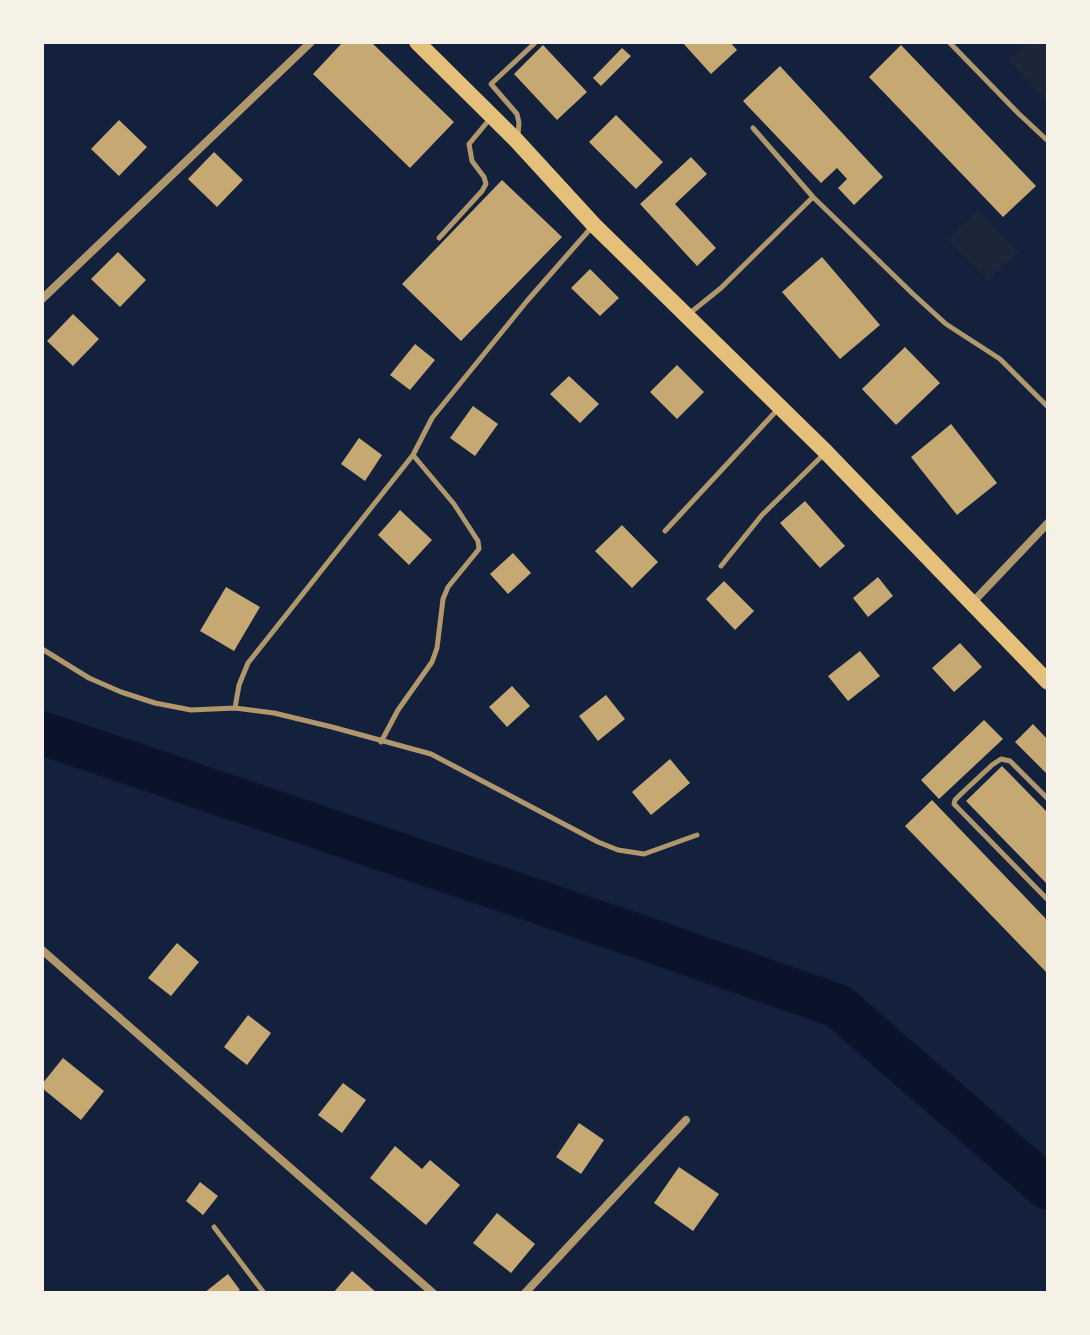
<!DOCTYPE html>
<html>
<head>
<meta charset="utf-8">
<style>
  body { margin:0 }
  #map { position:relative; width:1090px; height:1335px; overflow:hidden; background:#14213d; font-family:"IBM Plex Sans",sans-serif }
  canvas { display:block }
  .frame { position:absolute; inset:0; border:44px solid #f6f1e7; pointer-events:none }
</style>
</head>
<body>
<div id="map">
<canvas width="1090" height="1335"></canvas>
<div class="frame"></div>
</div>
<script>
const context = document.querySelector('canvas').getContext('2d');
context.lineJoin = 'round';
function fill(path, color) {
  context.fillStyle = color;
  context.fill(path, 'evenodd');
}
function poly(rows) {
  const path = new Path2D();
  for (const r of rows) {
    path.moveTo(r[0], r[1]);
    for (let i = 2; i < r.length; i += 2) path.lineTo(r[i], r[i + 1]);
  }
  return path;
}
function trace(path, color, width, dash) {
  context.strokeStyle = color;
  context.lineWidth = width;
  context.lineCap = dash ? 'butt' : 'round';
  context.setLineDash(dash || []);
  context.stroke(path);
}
const green = poly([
  [1028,42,1048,42,1048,102,1008,61],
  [978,211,1018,252,988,281,948,240]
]);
const river = poly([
  [42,733,638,936,838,1006,1048,1188]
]);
const building = poly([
  [343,42,371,42,454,122,410,168,313,74],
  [682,42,730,42,737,50,711,74],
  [543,45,587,92,557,120,514,74],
  [901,45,1036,186,1003,217,869,77],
  [622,48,631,56,601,86,593,78],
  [780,66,883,177,854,205,838,188,847,179,837,168,821,183,743,101],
  [616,115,663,162,636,189,589,142],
  [119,120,147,147,119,176,91,149],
  [214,152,243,180,217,207,188,179],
  [691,157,707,174,675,204,716,248,697,266,640,204],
  [502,180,562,237,461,341,402,284],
  [118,252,146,280,120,307,91,279],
  [822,257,880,325,840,359,782,292],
  [590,269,619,298,600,316,571,288],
  [73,314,99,339,73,366,47,341],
  [415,344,435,360,410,390,390,375],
  [905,347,940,383,896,425,862,389],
  [677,365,704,392,677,419,650,392],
  [569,376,599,404,580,423,550,394],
  [473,406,498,424,475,456,450,438],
  [951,424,997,483,957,515,911,457],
  [359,438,382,455,365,481,341,464],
  [805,501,845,546,820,568,780,523],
  [400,510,432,540,409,565,378,535],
  [622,525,658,562,632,588,595,551],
  [513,553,531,573,508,594,490,574],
  [878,577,893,596,868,617,853,598],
  [724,581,754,611,735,630,706,599],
  [226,587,260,607,234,651,200,631],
  [960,643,982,667,954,692,932,668],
  [860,651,880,676,848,701,828,676],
  [512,686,530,706,507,727,489,707],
  [606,695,625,719,598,741,579,716],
  [984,720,1003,739,939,799,921,780],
  [1033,724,1048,740,1048,775,1015,742],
  [670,759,690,783,651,815,632,792],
  [1002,766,1048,813,1048,885,966,801],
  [932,800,1048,921,1048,974,905,826],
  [177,943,199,962,171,996,148,978],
  [248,1015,271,1033,247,1065,224,1047],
  [63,1058,104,1091,81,1120,42,1088,42,1084],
  [343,1083,366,1100,342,1133,318,1115],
  [579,1123,604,1140,581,1174,556,1157],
  [395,1146,422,1169,430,1160,460,1185,426,1225,370,1178],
  [679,1167,719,1194,693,1231,654,1203],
  [200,1182,218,1196,203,1215,186,1201],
  [497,1213,535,1244,511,1273,473,1243],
  [352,1271,377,1293,333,1293],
  [228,1274,240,1290,235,1293,204,1293]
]);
const service = poly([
  [949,42,1018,113,1048,141],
  [518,135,519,123,517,114,491,84,536,42],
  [813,197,913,294,946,324,1000,359,1048,407],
  [439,238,482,191,486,184,484,177,472,161,469,144,489,120],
  [690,313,721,288,813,197,753,128],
  [665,531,779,408],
  [721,566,762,515,825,453],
  [42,649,89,678,121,692,155,703,191,710,235,708,274,713,332,727,431,754,598,842,618,850,644,854,697,835],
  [235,708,239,685,248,663,413,455,432,418,527,301,591,228],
  [381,742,398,710,432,662,437,648,443,599,448,587,479,549,478,541,454,504,413,455],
  [1048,799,1010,761,1001,759,992,765,962,793,955,800,954,804,1048,900],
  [214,1227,264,1293]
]);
const minor = poly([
  [42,299,311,42],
  [972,603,1048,523],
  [42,950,433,1293],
  [525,1293,686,1120]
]);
const primary = poly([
  [417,42,516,140,594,225,826,452,1048,682]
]);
fill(green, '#1d2539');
trace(river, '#0b132b', 44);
fill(building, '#c6a872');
trace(service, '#b1986c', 5);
trace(minor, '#b1986c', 8);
trace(primary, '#e5c07b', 16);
</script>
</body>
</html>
